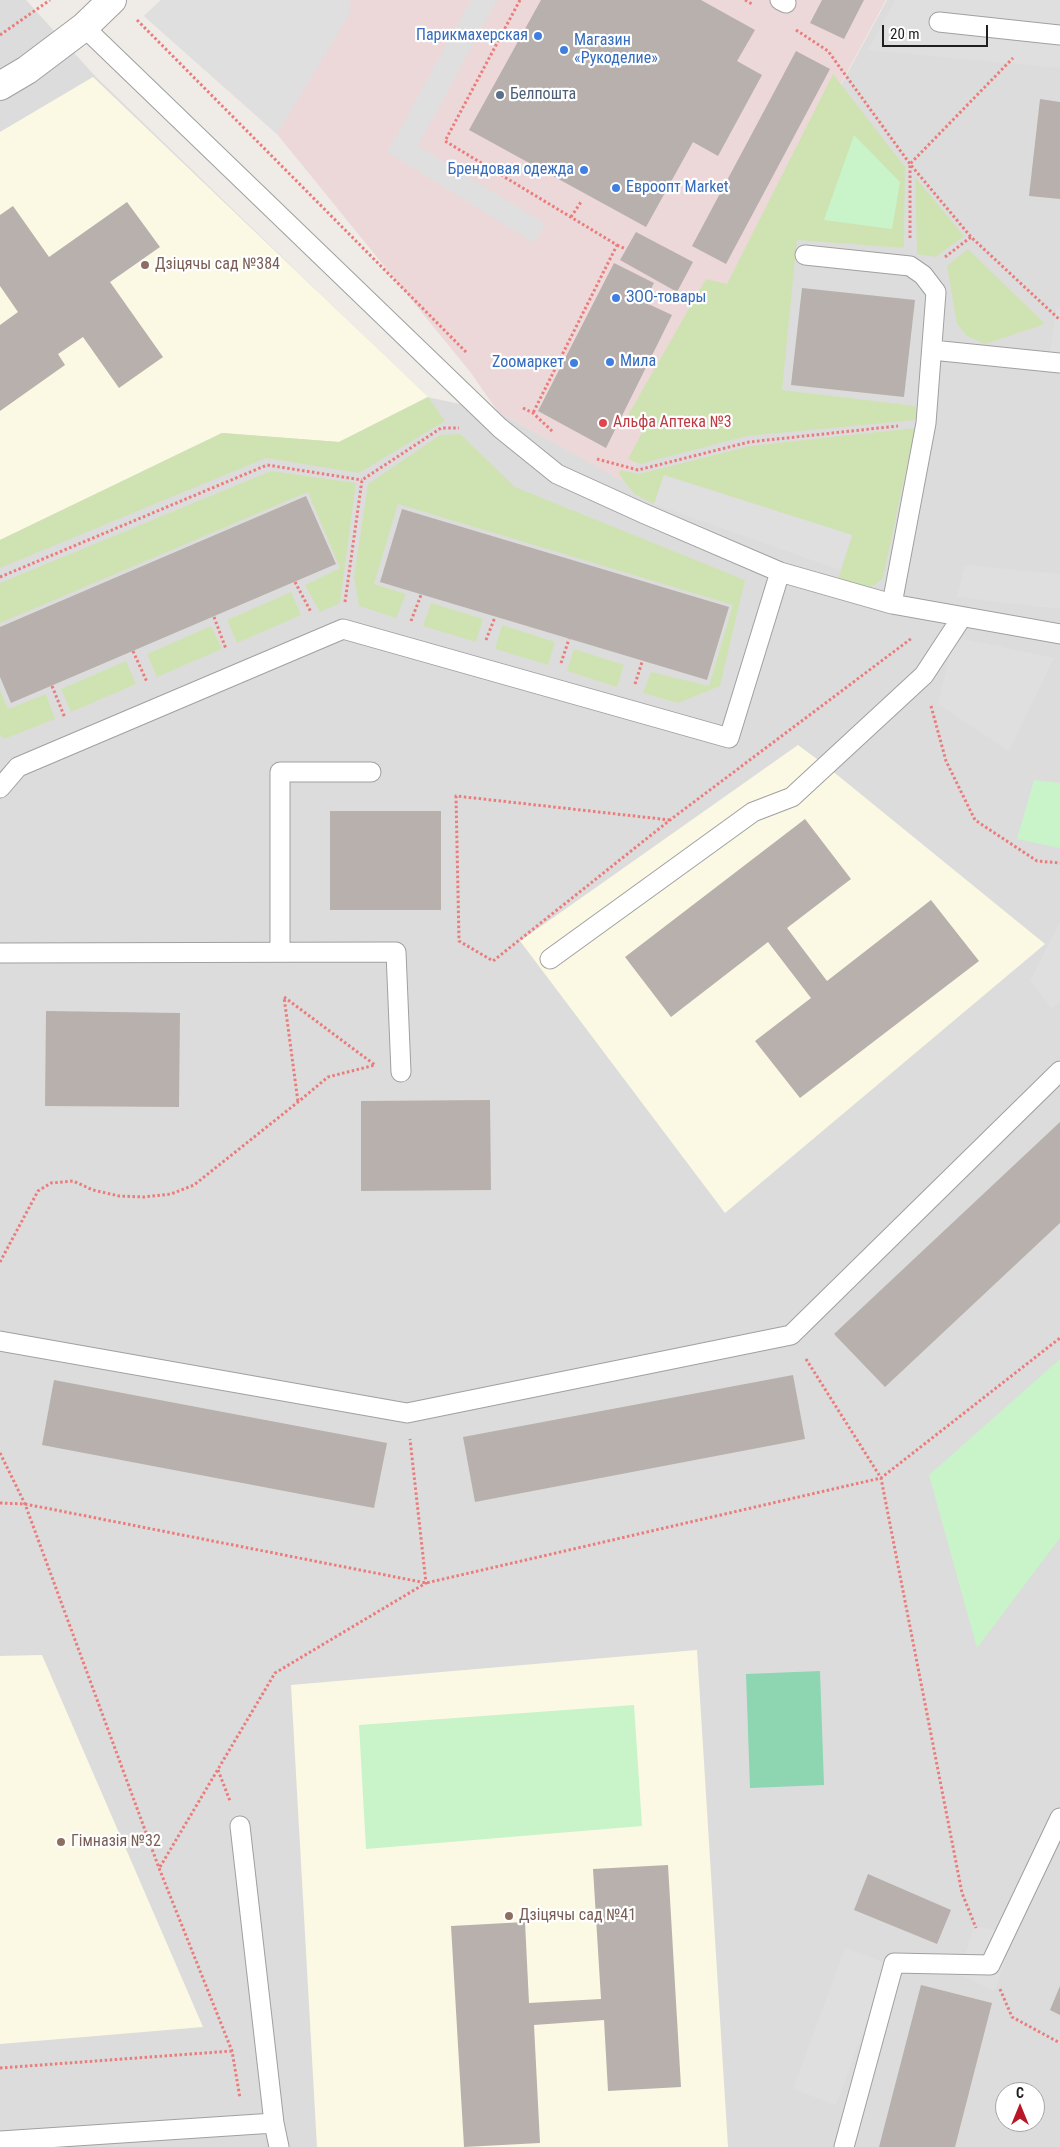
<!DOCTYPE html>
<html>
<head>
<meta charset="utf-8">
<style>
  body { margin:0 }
  #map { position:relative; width:1060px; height:2147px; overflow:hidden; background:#efebe6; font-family:"Roboto Condensed",sans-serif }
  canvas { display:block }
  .north { position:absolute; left:995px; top:2082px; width:50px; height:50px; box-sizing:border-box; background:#fff; border:1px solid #a5a5a5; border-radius:50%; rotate:0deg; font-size:14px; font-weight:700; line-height:20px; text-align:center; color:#1f1f1f }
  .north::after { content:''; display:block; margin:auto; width:18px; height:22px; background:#b71726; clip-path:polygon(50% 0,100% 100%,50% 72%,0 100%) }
  .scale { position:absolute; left:882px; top:25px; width:106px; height:22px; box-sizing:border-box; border:2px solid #1f1f1f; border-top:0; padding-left:6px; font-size:15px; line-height:18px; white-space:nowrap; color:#1f1f1f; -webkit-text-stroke:4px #fff; paint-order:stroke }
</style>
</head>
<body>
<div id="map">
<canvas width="1060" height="2147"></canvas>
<div class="north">С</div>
<div class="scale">20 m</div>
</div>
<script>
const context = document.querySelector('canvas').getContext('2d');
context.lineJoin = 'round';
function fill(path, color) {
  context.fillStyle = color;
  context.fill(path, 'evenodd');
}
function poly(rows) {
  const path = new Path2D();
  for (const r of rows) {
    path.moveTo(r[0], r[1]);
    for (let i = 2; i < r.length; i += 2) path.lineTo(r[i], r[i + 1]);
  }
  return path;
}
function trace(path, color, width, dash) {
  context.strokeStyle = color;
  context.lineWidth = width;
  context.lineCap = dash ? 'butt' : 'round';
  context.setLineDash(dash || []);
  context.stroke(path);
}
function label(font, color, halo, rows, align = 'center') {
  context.font = font + ' "Roboto Condensed",sans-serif';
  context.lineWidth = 4.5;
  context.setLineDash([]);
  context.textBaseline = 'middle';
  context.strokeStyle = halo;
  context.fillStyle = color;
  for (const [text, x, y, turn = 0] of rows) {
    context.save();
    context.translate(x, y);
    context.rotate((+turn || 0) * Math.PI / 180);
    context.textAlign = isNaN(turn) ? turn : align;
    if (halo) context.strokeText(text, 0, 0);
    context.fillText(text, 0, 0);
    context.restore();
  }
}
const residential = poly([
  [0,0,26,0,95,76,427,397,498,412,626,482,887,0,1060,0,1060,2147,0,2147],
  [1005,2092,1035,2092,1035,2122,1005,2122]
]);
const commercial = poly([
  [161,0,886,0,626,483,498,412,471,373,277,134,144,16]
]);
const education = poly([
  [93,77,428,397,339,442,222,433,0,540,0,132],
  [798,745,825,765,1045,944,725,1213,520,941],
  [697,1650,728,2147,317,2147,291,1685],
  [42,1655,203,2027,0,2044,0,1656]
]);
const grass = poly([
  [833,74,905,167,904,248,797,240,782,390,916,406,916,420,747,436,640,464,628,459,645,427,624,422,706,279,727,284],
  [915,177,964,236,936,257,917,254],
  [968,249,1045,324,985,344,967,336,957,324,947,266],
  [428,397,445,421,359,473,266,458,0,568,0,540,222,433,339,442],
  [915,428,883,578,875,585,867,588,838,580,852,536,664,476,654,504,634,494,619,474,620,470,639,474,750,446],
  [460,434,515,487,745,580,720,686,678,703,643,693,651,672,709,686,733,605,398,504,374,584,406,594,396,618,359,606,354,577,368,484,440,435],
  [271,471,356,483,340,603,320,612,305,585,340,568,308,492,0,623,0,583],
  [291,592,301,615,237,643,227,620],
  [431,603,483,619,476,642,423,626],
  [502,625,555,642,548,665,495,649],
  [211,626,222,649,157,677,147,654],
  [574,649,624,665,617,687,567,671],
  [126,661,136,684,71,712,61,689],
  [0,690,8,709,46,694,55,719,4,739,0,734]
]);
const park = poly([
  [854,135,900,182,892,229,824,220],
  [1034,780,1060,783,1060,848,1017,839],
  [1060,1359,1060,1538,977,1648,929,1475],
  [634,1705,642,1826,366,1849,359,1725]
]);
const pitch = poly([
  [820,1671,824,1785,750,1788,746,1674]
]);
const parking = poly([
  [161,0,349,0,351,5,349,15,277,134,144,16],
  [471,0,497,0,418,146,546,224,534,243,387,152],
  [895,0,1060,0,1060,68,868,50],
  [1057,307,1060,307,1060,358,1049,357],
  [664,475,852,535,840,570,654,504],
  [965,565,1060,574,1060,609,957,597],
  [954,637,1054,658,1009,751,938,704],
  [1060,922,1060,1001,1052,1009,1030,981],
  [974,1926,1013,1933,995,1991,959,1975],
  [845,1948,888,1964,836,2105,793,2089]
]);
const building = poly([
  [541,0,701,0,755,30,737,61,762,75,718,156,693,142,646,227,469,130],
  [822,0,864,0,844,39,810,23],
  [796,51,830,69,726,264,692,246],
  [1040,99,1060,102,1060,199,1029,196],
  [127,202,160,247,110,282,163,357,119,388,83,337,58,354,65,365,0,411,0,325,18,312,0,286,0,215,13,206,49,257],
  [636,232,693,262,677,292,620,260],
  [614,263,654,283,644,302,672,315,606,448,538,411],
  [802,288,915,300,904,397,791,385],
  [306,496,336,564,11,703,0,677,0,627],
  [402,509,729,607,707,680,380,582],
  [330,811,441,811,441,910,330,910],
  [805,819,851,879,787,928,827,981,931,900,979,961,800,1098,755,1041,811,998,768,942,671,1017,625,957],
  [46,1011,180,1013,179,1107,45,1106],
  [490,1100,491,1190,361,1191,361,1101],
  [1060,1122,1060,1223,885,1387,834,1334],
  [793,1375,805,1439,475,1502,463,1437],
  [54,1380,387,1443,374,1508,42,1445],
  [668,1865,681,2087,608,2091,604,2020,534,2025,540,2143,464,2147,451,1926,525,1922,529,2003,601,1999,593,1869],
  [868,1874,951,1910,937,1944,854,1910],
  [921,1985,992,2003,955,2147,879,2147],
  [1060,1986,1060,2015,1050,2010]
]);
const path = poly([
  [520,0,445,141,617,245,533,413],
  [745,0,752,4],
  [137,20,467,353],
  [796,30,828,51,910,164,971,237,1060,320],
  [0,35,50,0],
  [571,217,581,202],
  [910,238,910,164,1013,58],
  [617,245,626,249],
  [945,257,971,237],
  [523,408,533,413,553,432],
  [597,459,638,470,749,442,898,426],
  [0,577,267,465,362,480],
  [295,582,311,612],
  [345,602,362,480,441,428,459,428],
  [214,617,226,649],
  [411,621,421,595],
  [486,640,495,617],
  [133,651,147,682],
  [561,663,569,639],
  [635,684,642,662],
  [52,686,65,718],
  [931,706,946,761,975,820,1037,861,1060,863],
  [670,820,456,796,459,941,493,961,670,820,912,638],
  [0,1262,38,1191,51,1183,73,1181,93,1190,119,1196,144,1197,171,1194,194,1185,298,1102,328,1077,375,1065,284,997,298,1102],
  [806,1359,881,1478,962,1893,976,1928],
  [0,1453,25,1504,159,1868,232,2051,240,2098],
  [0,1503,25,1504,426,1583,881,1478,1060,1338],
  [218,1770,230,1801],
  [160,1867,275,1673,426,1583,410,1439],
  [1000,1989,1012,2017,1060,2043],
  [0,2068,232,2051]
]);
const service = poly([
  [780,0,786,3],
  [939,22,1060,35],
  [84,27,500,428,557,474,645,514,780,572,892,604,926,423,936,292,923,275,910,266,805,255],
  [932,350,1060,363],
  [892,604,1060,634],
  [0,788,18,767,343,629,729,738,780,572],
  [280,952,280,772,371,772],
  [0,953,396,952,401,1072],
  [550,959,753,812,792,797,924,675,962,617],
  [0,1341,407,1413,791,1335,1060,1071],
  [240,1826,274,2123],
  [0,2141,274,2123,279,2147],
  [844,2147,894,1963,990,1965,1060,1818]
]);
const tertiary = poly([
  [0,86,27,70,84,27,112,0]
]);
const markers = [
  [538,36,5,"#3f7fe0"],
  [564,50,5,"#3f7fe0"],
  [500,95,5,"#5c6f8a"],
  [584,170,5,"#3f7fe0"],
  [616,188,5,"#3f7fe0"],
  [145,265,5,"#8d6e63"],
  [616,298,5,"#3f7fe0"],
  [610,362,5,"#3f7fe0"],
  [574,363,5,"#3f7fe0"],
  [603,423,5,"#e0444e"],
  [61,1842,5,"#8d6e63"],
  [509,1916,5,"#8d6e63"]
];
const shopNames = [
  ["Парикмахерская",528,36,"right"],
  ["Магазин",574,41],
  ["«Рукоделие»",574,59],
  ["Брендовая одежда",574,170,"right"],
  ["Евроопт Market",626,188],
  ["ЗОО-товары",626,298],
  ["Мила",620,362],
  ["Zooмаркет",564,363,"right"]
];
const serviceNames = [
  ["Белпошта",510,95]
];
const educationNames = [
  ["Дзіцячы сад №384",155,265],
  ["Гімназія №32",71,1842],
  ["Дзіцячы сад №41",519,1916]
];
const healthNames = [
  ["Альфа Аптека №3",613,423]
];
fill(residential, '#dddcdc');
fill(commercial, '#edd8d9');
fill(education, '#fbf9e3');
fill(grass, '#cfe3b2');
fill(park, '#c9f3c9');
fill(pitch, '#8ed5b2');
fill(parking, '#dfdfdf');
fill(building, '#b8b0ac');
trace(service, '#a0a0a0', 21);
trace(tertiary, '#a0a0a0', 30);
trace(path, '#ea7d7c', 3, [2.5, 2.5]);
trace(service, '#fff', 19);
trace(tertiary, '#fff', 28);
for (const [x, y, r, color] of markers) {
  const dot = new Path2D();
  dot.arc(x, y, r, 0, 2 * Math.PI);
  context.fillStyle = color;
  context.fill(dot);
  trace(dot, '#fff', 2);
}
label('16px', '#366cbe', '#fff', shopNames, 'left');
label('16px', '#4e5e75', '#fff', serviceNames, 'left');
label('16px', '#785e54', '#fff', educationNames, 'left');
label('16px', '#be3a42', '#fff', healthNames, 'left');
</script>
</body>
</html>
